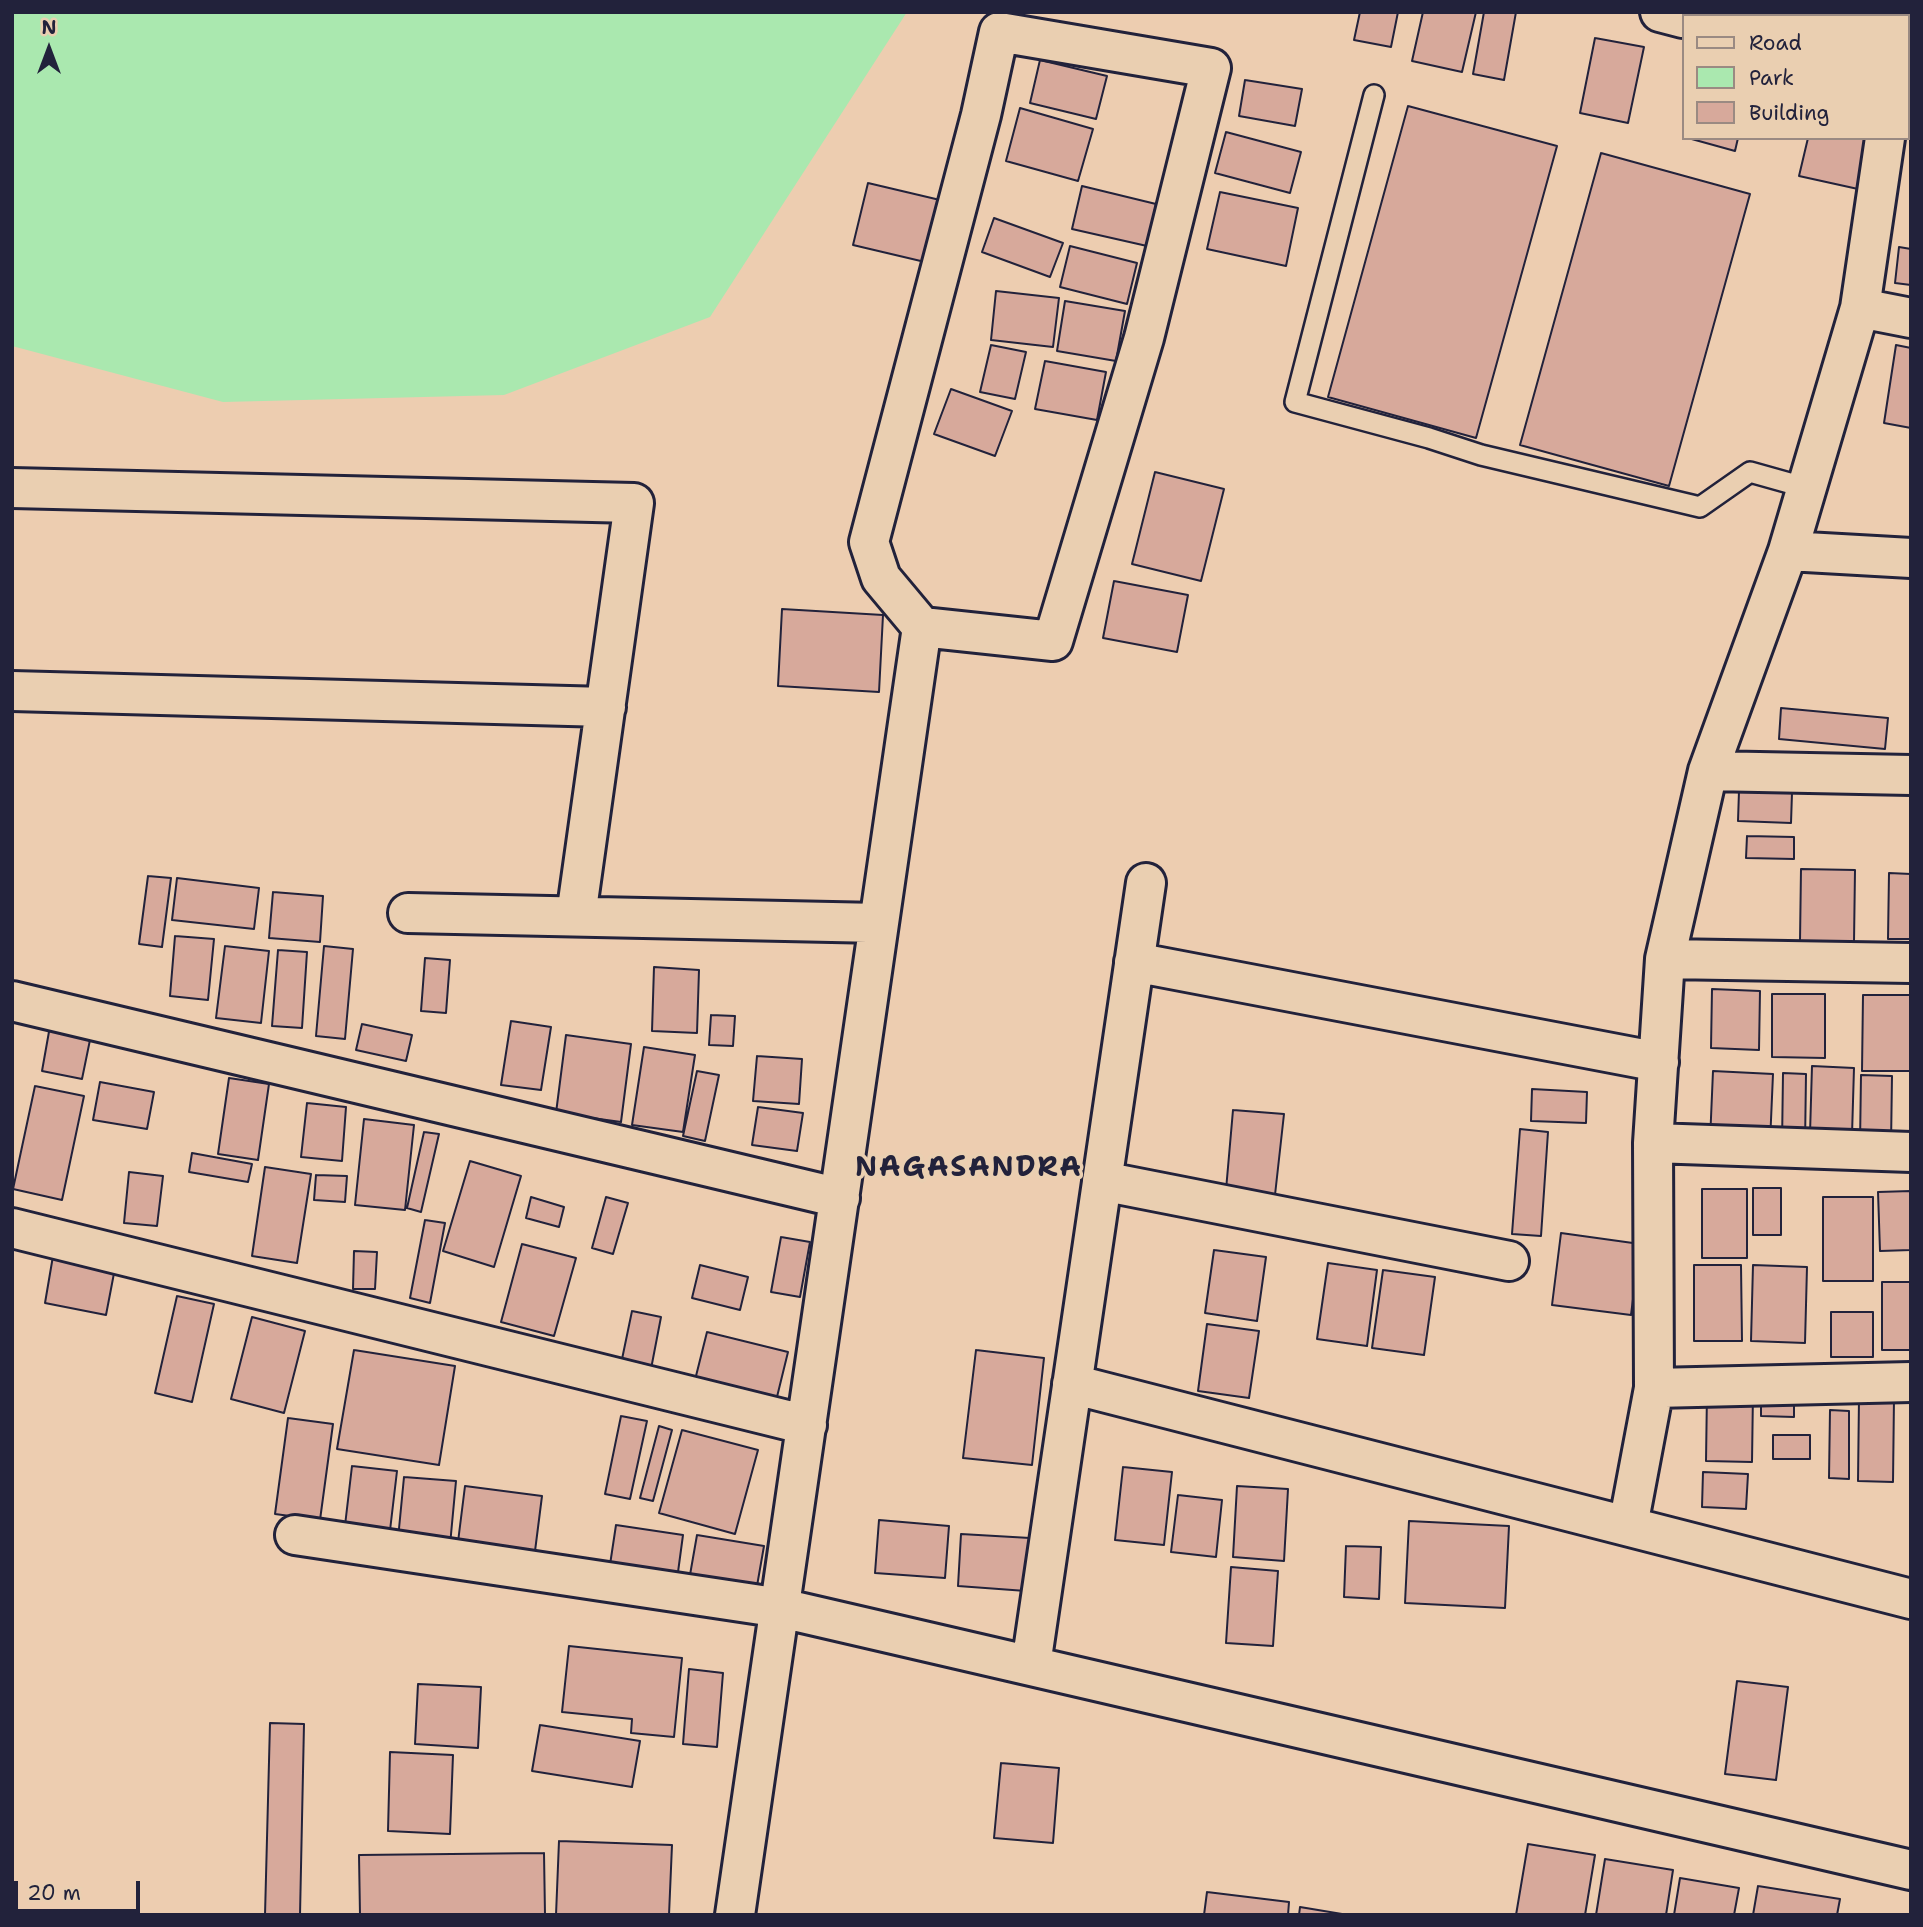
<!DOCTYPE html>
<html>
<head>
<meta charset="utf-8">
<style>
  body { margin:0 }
  #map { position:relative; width:1923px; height:1927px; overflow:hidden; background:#edcdb0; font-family:"Shantell Sans",sans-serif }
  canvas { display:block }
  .frame { position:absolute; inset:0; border:14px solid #22223b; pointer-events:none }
  .legend { position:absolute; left:1682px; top:14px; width:228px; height:126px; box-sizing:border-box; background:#eacfb1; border:2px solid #9a8a82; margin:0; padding:9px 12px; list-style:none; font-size:21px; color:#22223b }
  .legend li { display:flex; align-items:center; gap:14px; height:35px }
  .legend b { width:35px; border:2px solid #9a8a82 }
  .north { position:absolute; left:14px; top:14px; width:70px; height:70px; -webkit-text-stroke:5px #eacfb1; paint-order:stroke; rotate:0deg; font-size:19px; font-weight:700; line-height:28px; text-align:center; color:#22223b }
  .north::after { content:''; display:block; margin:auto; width:24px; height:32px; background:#22223b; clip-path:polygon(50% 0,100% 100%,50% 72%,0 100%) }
  .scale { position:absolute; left:14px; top:1881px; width:126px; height:32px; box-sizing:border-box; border:4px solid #22223b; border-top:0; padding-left:9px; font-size:21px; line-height:24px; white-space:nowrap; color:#22223b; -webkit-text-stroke:5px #eacfb1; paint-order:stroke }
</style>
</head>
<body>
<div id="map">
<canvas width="1923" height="1927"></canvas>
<div class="frame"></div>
<ul class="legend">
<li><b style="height:9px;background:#eacfb1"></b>Road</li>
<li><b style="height:19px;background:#aae8af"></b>Park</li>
<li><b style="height:19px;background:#d7a99b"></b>Building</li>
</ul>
<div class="north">N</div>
<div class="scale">20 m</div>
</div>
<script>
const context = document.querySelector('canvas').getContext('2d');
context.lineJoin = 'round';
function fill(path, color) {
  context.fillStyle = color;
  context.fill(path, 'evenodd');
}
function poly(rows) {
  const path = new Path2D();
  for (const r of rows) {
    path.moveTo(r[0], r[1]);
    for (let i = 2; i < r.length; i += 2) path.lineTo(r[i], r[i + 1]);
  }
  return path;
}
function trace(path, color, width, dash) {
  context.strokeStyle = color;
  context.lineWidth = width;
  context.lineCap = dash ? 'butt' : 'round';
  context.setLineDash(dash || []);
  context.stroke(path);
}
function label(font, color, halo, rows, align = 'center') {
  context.font = font + ' "Shantell Sans",sans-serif';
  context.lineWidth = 7;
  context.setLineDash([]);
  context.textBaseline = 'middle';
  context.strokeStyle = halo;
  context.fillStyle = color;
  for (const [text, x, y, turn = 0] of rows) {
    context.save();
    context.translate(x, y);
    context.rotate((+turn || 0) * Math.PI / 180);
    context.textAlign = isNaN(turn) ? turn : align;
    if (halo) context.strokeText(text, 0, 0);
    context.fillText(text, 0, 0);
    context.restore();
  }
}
const green = poly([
  [12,12,907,12,710,317,504,395,223,402,12,346]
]);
const building = poly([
  [1360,12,1398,12,1391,47,1354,40,1360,12],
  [1423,12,1476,12,1462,72,1412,61,1423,12],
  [1484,12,1516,12,1504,80,1473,74,1484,12],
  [1816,12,1871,12,1871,16,1816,16,1816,12],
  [1595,38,1644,47,1628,123,1580,113,1595,38],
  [1040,60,1107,76,1096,119,1030,103,1040,60],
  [1245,80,1302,89,1295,126,1239,116,1245,80],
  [1408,106,1557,146,1476,438,1328,397,1408,106],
  [1020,108,1093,129,1078,181,1006,161,1020,108],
  [1226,132,1301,152,1290,193,1215,173,1226,132],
  [1688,138,1738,138,1735,151,1688,138],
  [1808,138,1870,138,1858,189,1799,176,1808,138],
  [1601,153,1750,194,1669,486,1520,445,1601,153],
  [868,183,940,200,925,262,853,245,868,183],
  [1082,186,1156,204,1147,246,1072,229,1082,186],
  [1220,192,1298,208,1286,266,1207,249,1220,192],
  [994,218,1063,243,1050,277,982,252,994,218],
  [1070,246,1137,263,1127,304,1060,287,1070,246],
  [1899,247,1911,249,1911,285,1895,283,1899,247],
  [996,291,1059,298,1053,347,991,340,996,291],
  [1065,301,1125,311,1116,361,1057,351,1065,301],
  [991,345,1026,352,1015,399,980,392,991,345],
  [1896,345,1911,348,1911,428,1884,423,1896,345],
  [1045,361,1106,372,1097,420,1035,409,1045,361],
  [951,389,1012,411,995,456,934,434,951,389],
  [1155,472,1224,489,1201,581,1132,564,1155,472],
  [1114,581,1188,595,1177,652,1103,638,1114,581],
  [782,609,883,615,879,692,778,686,782,609],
  [1781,708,1888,718,1885,749,1779,739,1781,708],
  [1739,791,1792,793,1791,823,1738,821,1739,791],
  [1747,836,1794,837,1794,859,1746,858,1747,836],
  [1801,869,1855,870,1854,942,1800,941,1801,869],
  [1889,873,1911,874,1911,939,1888,939,1889,873],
  [148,876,171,878,162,947,139,944,148,876],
  [177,878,259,888,254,929,172,920,177,878],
  [273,892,323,896,320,942,269,938,273,892],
  [175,936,214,939,208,1000,170,996,175,936],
  [225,946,269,951,261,1023,216,1018,225,946],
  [324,946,353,949,345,1039,316,1036,324,946],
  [278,950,307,952,302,1028,272,1026,278,950],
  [425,958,450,960,446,1013,421,1011,425,958],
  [654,967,699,970,697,1033,652,1031,654,967],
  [1712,989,1760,991,1759,1050,1711,1048,1712,989],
  [1772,994,1825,994,1825,1058,1772,1057,1772,994],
  [1863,995,1911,995,1911,1071,1862,1071,1863,995],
  [711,1015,735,1016,733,1046,709,1045,711,1015],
  [511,1021,551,1027,541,1090,501,1085,511,1021],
  [362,1024,412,1035,406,1061,356,1050,362,1024],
  [50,1026,91,1035,82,1079,42,1071,50,1026],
  [566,1035,631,1044,621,1122,556,1113,566,1035],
  [644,1047,695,1055,683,1132,632,1125,644,1047],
  [757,1056,802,1059,799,1104,753,1101,757,1056],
  [1812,1066,1854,1068,1852,1135,1810,1134,1812,1066],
  [697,1071,719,1075,705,1141,683,1136,697,1071],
  [1713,1071,1773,1074,1770,1143,1710,1141,1713,1071],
  [1783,1073,1806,1074,1805,1146,1782,1145,1783,1073],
  [1861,1075,1892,1076,1891,1145,1860,1144,1861,1075],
  [229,1078,269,1084,258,1160,218,1154,229,1078],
  [100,1082,154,1092,147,1129,93,1120,100,1082],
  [35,1086,84,1096,62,1200,13,1189,35,1086],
  [1532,1089,1587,1092,1586,1123,1531,1121,1532,1089],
  [307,1103,346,1107,342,1161,301,1157,307,1103],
  [758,1107,803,1113,797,1151,752,1145,758,1107],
  [1233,1110,1284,1114,1275,1195,1226,1190,1233,1110],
  [364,1119,414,1125,405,1210,355,1205,364,1119],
  [1520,1129,1548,1132,1541,1236,1512,1234,1520,1129],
  [424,1132,439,1134,421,1212,407,1208,424,1132],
  [192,1153,252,1164,248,1182,189,1172,192,1153],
  [470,1161,521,1176,494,1267,443,1251,470,1161],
  [265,1167,311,1174,297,1263,252,1256,265,1167],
  [129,1172,163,1176,157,1226,124,1223,129,1172],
  [316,1175,347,1176,345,1202,314,1200,316,1175],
  [1753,1188,1781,1188,1781,1235,1753,1235,1753,1188],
  [1702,1189,1747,1189,1747,1258,1702,1258,1702,1189],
  [1911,1191,1911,1250,1880,1251,1878,1192,1911,1191],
  [531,1197,564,1207,559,1227,526,1218,531,1197],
  [606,1197,628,1203,613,1254,592,1248,606,1197],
  [1823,1197,1873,1197,1873,1281,1823,1281,1823,1197],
  [425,1220,445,1223,430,1303,410,1298,425,1220],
  [1561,1233,1640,1244,1631,1315,1552,1305,1561,1233],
  [781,1237,810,1242,800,1297,771,1292,781,1237],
  [522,1244,576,1258,554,1336,501,1322,522,1244],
  [1214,1250,1266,1257,1257,1321,1205,1313,1214,1250],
  [354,1251,377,1252,375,1289,353,1289,354,1251],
  [53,1256,115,1268,106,1315,45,1303,53,1256],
  [1328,1263,1377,1270,1367,1346,1317,1339,1328,1263],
  [700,1265,748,1277,740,1310,692,1298,700,1265],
  [1694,1265,1741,1265,1742,1341,1694,1341,1694,1265],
  [1753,1265,1807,1267,1805,1343,1751,1341,1753,1265],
  [1383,1270,1435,1277,1424,1355,1372,1348,1383,1270],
  [1882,1282,1911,1282,1911,1350,1882,1350,1882,1282],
  [177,1296,214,1304,192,1402,155,1393,177,1296],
  [632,1311,661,1317,651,1369,621,1364,632,1311],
  [1831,1312,1873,1312,1873,1357,1831,1357,1831,1312],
  [252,1317,305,1331,284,1413,231,1399,252,1317],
  [1207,1324,1259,1331,1249,1398,1198,1391,1207,1324],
  [707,1332,788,1352,775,1405,694,1384,707,1332],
  [354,1350,455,1366,439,1465,337,1449,354,1350],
  [976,1350,1044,1358,1032,1465,963,1458,976,1350],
  [1761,1386,1794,1386,1794,1417,1761,1416,1761,1386],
  [1707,1392,1753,1392,1752,1462,1706,1461,1707,1392],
  [1859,1398,1894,1398,1893,1482,1858,1481,1859,1398],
  [1830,1410,1849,1411,1849,1479,1829,1478,1830,1410],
  [621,1416,647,1421,630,1499,605,1494,621,1416],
  [288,1418,333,1424,320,1520,275,1514,288,1418],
  [659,1426,672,1430,653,1501,640,1498,659,1426],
  [682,1430,758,1450,735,1534,659,1513,682,1430],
  [1773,1435,1810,1435,1810,1459,1773,1459,1773,1435],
  [352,1466,397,1471,389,1539,344,1534,352,1466],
  [1123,1467,1172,1472,1164,1545,1115,1540,1123,1467],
  [1703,1472,1748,1474,1746,1509,1702,1507,1703,1472],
  [404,1477,456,1481,450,1545,398,1539,404,1477],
  [465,1486,542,1496,534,1559,457,1550,465,1486],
  [1237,1486,1288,1489,1284,1561,1233,1557,1237,1486],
  [1178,1495,1222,1500,1216,1557,1171,1552,1178,1495],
  [879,1520,949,1526,945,1578,875,1573,879,1520],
  [1409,1521,1509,1526,1505,1608,1405,1603,1409,1521],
  [616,1525,683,1535,676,1587,608,1578,616,1525],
  [961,1534,1030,1538,1026,1591,958,1586,961,1534],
  [697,1535,764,1546,754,1603,687,1592,697,1535],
  [1346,1546,1381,1547,1379,1599,1344,1597,1346,1546],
  [1231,1567,1278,1571,1273,1646,1226,1643,1231,1567],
  [569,1646,682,1658,674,1737,631,1733,632,1719,562,1712,569,1646],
  [689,1669,723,1673,717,1747,683,1744,689,1669],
  [1737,1681,1788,1687,1776,1780,1725,1774,1737,1681],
  [418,1684,481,1687,478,1748,415,1744,418,1684],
  [270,1723,304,1724,300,1915,265,1915,270,1723],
  [540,1725,640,1741,632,1787,532,1771,540,1725],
  [390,1752,453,1755,450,1834,388,1831,390,1752],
  [1001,1763,1059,1768,1053,1843,994,1838,1001,1763],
  [559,1841,672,1845,669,1915,556,1915,559,1841],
  [1528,1844,1595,1855,1585,1915,1516,1915,1528,1844],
  [544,1853,545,1915,360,1915,359,1855,544,1853],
  [1605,1859,1673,1870,1666,1915,1596,1915,1605,1859],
  [1680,1878,1739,1888,1734,1915,1674,1915,1680,1878],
  [1758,1886,1840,1899,1837,1915,1753,1915,1758,1886],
  [1207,1892,1289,1902,1288,1915,1204,1915,1207,1892],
  [1300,1907,1348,1915,1299,1915,1300,1907]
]);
const service = poly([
  [1374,95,1295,402,1429,438,1481,455,1700,507,1750,472,1807,488]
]);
const minor = poly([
  [1660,12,1683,18],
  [1903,16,1904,12],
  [1907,98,1911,99],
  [1860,308,1911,318],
  [12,488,634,503,576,916],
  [1788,551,1860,308,1885,138],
  [12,691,606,707],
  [1708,771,1911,775],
  [408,913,879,923],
  [1665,959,1911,963],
  [1134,962,1659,1062],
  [12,1001,840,1198],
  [1653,1143,1911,1152],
  [1102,1181,1509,1261],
  [12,1228,807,1425],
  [1072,1384,1911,1599],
  [1654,1388,1911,1382],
  [1628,1526,1654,1388,1653,1143,1665,959,1708,771,1788,551,1911,558],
  [295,1535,781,1608,1911,1870],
  [1031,1665,1146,883],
  [735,1915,922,627,881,578,869,542,981,115,999,32,1211,68,1144,338,1053,641,922,627]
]);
const districtNames = [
  ["NAGASANDRA",969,1169]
];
fill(green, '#aae8af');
fill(building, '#d7a99b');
trace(building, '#22223b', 2);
trace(service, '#22223b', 24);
trace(minor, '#22223b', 44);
trace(service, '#eacfb1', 19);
trace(minor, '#eacfb1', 38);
context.letterSpacing = '2px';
label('bold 28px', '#22223b', '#eacfb1', districtNames);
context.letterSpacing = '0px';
</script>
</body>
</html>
